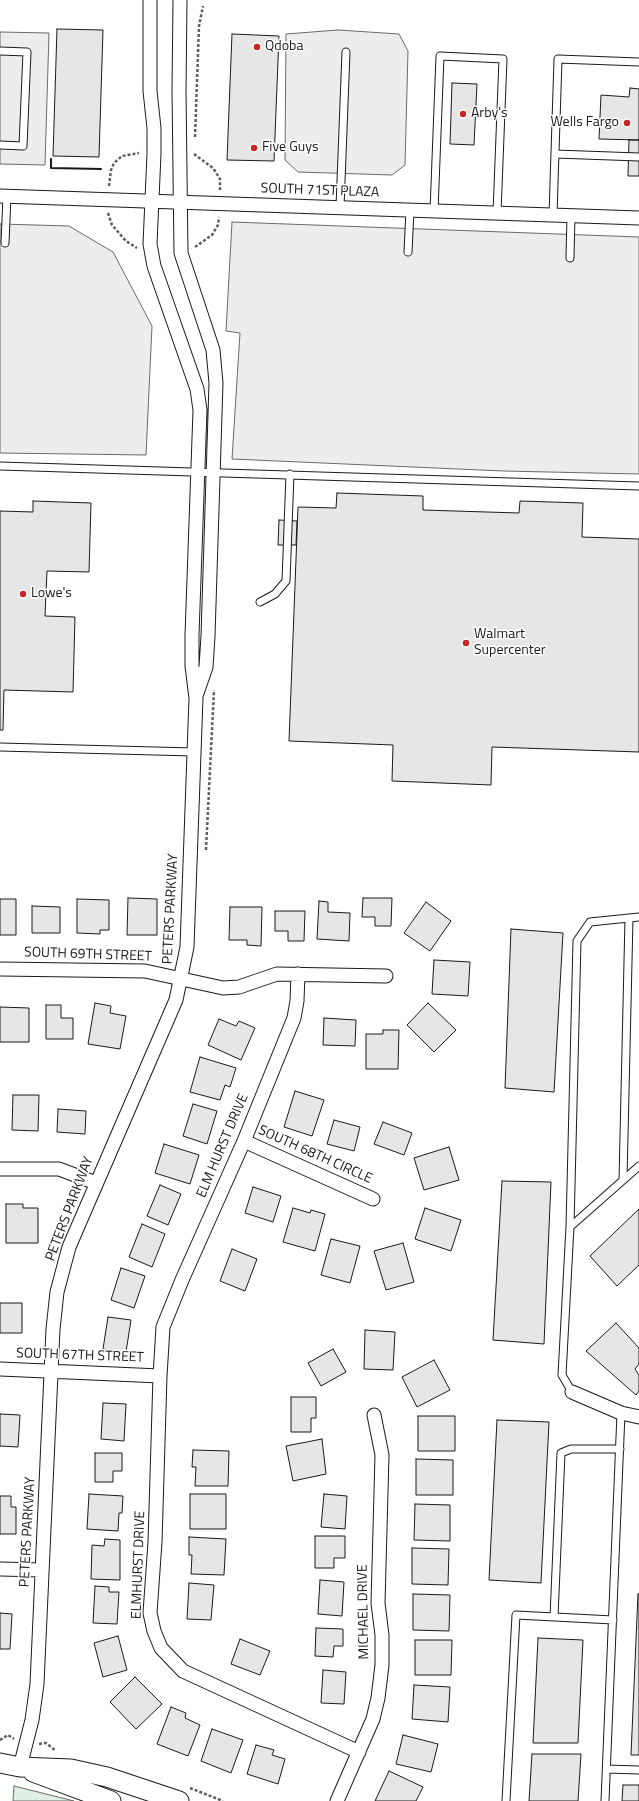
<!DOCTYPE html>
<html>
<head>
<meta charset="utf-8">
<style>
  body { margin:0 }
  canvas { display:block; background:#fff }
</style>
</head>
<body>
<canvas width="639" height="1801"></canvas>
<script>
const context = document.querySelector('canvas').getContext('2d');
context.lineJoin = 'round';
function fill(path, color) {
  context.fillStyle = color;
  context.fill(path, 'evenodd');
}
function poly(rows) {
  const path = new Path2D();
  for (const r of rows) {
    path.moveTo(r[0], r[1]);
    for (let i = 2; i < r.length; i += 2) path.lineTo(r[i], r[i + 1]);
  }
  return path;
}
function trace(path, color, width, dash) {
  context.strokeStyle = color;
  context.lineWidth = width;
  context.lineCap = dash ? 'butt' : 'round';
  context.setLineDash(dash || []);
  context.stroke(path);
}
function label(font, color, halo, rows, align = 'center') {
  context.font = font + ' "Titillium Web",sans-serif';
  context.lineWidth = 3;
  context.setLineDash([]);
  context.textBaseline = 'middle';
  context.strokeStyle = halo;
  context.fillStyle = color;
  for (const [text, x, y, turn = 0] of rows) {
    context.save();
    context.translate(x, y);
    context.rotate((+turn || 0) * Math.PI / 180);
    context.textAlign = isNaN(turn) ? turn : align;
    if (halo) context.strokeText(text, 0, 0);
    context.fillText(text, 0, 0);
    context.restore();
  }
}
const green = poly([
  [14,1786,74,1801,13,1801,14,1786]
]);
const parking = poly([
  [338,30,399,34,408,51,405,165,392,175,298,172,285,160,286,34,338,30],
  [0,32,49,33,45,165,0,164,0,32],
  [232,222,639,237,639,474,503,471,232,459,240,333,226,331,232,222],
  [0,224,69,226,113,252,152,326,146,455,0,453,0,224]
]);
const building = poly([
  [57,29,103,30,99,157,53,156,57,29],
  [232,34,279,36,274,161,227,160,232,34],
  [452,83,477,84,474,145,450,144,452,83],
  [630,88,639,89,639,140,599,139,601,95,629,97,630,88],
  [629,140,639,140,639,176,628,176,629,140],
  [337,493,423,496,423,510,519,513,520,501,583,503,582,537,639,539,639,752,492,747,491,785,392,781,393,745,289,741,298,507,336,508,337,493],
  [33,501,91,503,89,572,47,571,45,616,75,617,73,692,4,690,3,730,0,730,0,511,33,512,33,501],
  [279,520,297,521,296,545,278,545,279,520],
  [128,898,157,899,157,935,127,935,128,898],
  [363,898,392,898,391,926,375,926,375,917,362,917,363,898],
  [0,899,16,899,16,935,0,935,0,899],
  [77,899,109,900,109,930,100,930,100,934,77,933,77,899],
  [319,901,328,902,328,912,350,913,349,941,317,939,319,901],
  [426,902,451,921,430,951,404,933,426,902],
  [32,906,60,907,60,933,32,933,32,906],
  [230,907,262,907,261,946,247,945,247,940,229,940,230,907],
  [275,911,305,911,304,941,288,941,288,931,275,931,275,911],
  [511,929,563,933,554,1092,505,1088,511,929],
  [434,960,470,962,468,996,432,994,434,960],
  [95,1003,111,1006,110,1013,126,1016,120,1049,88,1044,95,1003],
  [428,1003,456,1030,434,1052,407,1025,428,1003],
  [46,1005,61,1005,61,1018,73,1018,73,1039,46,1039,46,1005],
  [0,1007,29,1008,29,1042,0,1042,0,1007],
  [324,1018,356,1020,355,1046,323,1045,324,1018],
  [219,1019,236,1026,239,1021,255,1028,241,1060,208,1045,219,1019],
  [383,1030,399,1030,398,1069,366,1069,366,1034,383,1034,383,1030],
  [200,1057,236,1068,230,1087,225,1085,220,1100,190,1092,200,1057],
  [295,1091,324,1100,312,1136,284,1127,295,1091],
  [13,1095,39,1095,38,1131,12,1130,13,1095],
  [193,1104,217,1111,207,1144,183,1136,193,1104],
  [58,1109,86,1111,85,1134,57,1132,58,1109],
  [334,1120,360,1127,354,1151,327,1144,334,1120],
  [383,1122,412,1133,404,1155,374,1144,383,1122],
  [164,1144,199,1155,190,1184,155,1173,164,1144],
  [449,1147,459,1180,424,1190,414,1158,449,1147],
  [502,1181,551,1182,544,1344,493,1340,502,1181],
  [160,1185,181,1194,168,1225,147,1216,160,1185],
  [253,1187,281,1196,273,1222,245,1213,253,1187],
  [6,1204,23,1204,23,1208,38,1208,38,1243,6,1243,6,1204],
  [293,1208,310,1213,311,1210,325,1214,315,1251,283,1242,293,1208],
  [425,1208,461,1220,451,1251,415,1239,425,1208],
  [639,1209,639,1265,617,1286,590,1256,639,1209],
  [142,1224,165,1234,152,1267,129,1257,142,1224],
  [331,1239,360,1246,350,1283,321,1275,331,1239],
  [403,1243,414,1282,386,1290,374,1251,403,1243],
  [232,1249,257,1259,245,1291,220,1281,232,1249],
  [121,1268,145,1276,134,1308,111,1300,121,1268],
  [0,1303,22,1303,22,1333,0,1333,0,1303],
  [108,1317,131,1320,126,1352,103,1349,108,1317],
  [616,1323,639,1348,639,1364,635,1369,639,1375,639,1391,636,1395,586,1351,616,1323],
  [365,1330,395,1332,393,1370,364,1369,365,1330],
  [333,1349,346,1372,321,1386,308,1363,333,1349],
  [434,1360,450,1390,417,1407,402,1377,434,1360],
  [291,1397,316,1397,316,1418,311,1418,311,1432,291,1432,291,1397],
  [103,1403,126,1404,124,1441,101,1439,103,1403],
  [0,1414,20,1415,18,1447,0,1446,0,1414],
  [418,1416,455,1416,455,1451,418,1451,418,1416],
  [497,1420,549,1422,541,1583,489,1580,497,1420],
  [322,1439,326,1474,293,1481,286,1446,322,1439],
  [193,1450,229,1451,228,1486,195,1486,196,1467,192,1467,193,1450],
  [95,1453,122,1453,122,1471,113,1471,113,1482,95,1482,95,1453],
  [416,1459,453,1460,453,1495,416,1495,416,1459],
  [89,1494,123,1496,122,1513,119,1513,118,1531,87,1529,89,1494],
  [190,1494,226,1494,226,1529,190,1529,190,1494],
  [324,1494,347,1496,345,1529,321,1527,324,1494],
  [0,1496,11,1496,11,1507,16,1507,16,1534,0,1534,0,1496],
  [415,1504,450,1505,450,1541,414,1540,415,1504],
  [315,1536,345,1536,345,1558,334,1558,334,1568,315,1568,315,1536],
  [189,1537,226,1539,224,1575,191,1574,192,1555,189,1555,189,1537],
  [105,1539,120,1540,120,1580,91,1579,92,1545,104,1546,105,1539],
  [412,1548,449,1549,448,1585,412,1584,412,1548],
  [320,1580,344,1582,342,1616,318,1614,320,1580],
  [189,1583,214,1585,211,1620,187,1619,189,1583],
  [95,1586,109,1587,109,1592,119,1592,117,1624,93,1623,95,1586],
  [413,1594,450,1595,449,1631,413,1630,413,1594],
  [638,1594,639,1594,639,1755,631,1755,638,1594],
  [0,1613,12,1614,10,1649,0,1649,0,1613],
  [316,1628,343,1629,343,1646,334,1646,333,1657,315,1656,316,1628],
  [118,1636,127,1670,103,1677,94,1643,118,1636],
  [538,1638,583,1640,578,1743,533,1743,538,1638],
  [240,1639,270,1651,260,1675,231,1664,240,1639],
  [415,1640,452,1640,451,1675,415,1675,415,1640],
  [323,1670,346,1672,344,1704,321,1703,323,1670],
  [135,1677,162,1704,136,1729,110,1702,135,1677],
  [414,1685,450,1687,448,1722,412,1719,414,1685],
  [171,1707,186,1713,185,1718,200,1725,188,1756,157,1744,171,1707],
  [212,1729,243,1740,231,1773,201,1761,212,1729],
  [403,1735,438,1744,431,1772,396,1764,403,1735],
  [256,1745,274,1750,272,1755,285,1759,278,1784,247,1774,256,1745],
  [532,1754,581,1754,578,1801,529,1801,532,1754],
  [389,1771,423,1787,416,1801,375,1801,389,1771],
  [623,1785,639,1785,639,1801,622,1801,623,1785]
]);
const path = poly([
  [195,137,199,26,203,6],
  [194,154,213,168,220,179,220,190],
  [109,186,111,170,114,163,122,156,139,153],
  [108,213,112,225,126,241,137,248],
  [195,247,212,235,218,225,219,217],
  [206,850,214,690],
  [0,1740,8,1735,14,1739],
  [39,1744,46,1743,56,1751],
  [190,1788,223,1801]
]);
const lane = poly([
  [0,51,27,52,23,146,0,145],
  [555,154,639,157],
  [340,207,346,52],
  [434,211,440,56,503,59,497,213],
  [553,215,558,59,639,62],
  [5,243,7,196],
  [408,252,410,210],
  [570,258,571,215],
  [0,466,639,486],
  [260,602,275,594,286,581,290,474],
  [0,747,194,752],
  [623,1180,629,918],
  [570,1227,639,1166],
  [572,1392,562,1375,570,1227,577,941,590,922,639,917],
  [554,1617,561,1453,571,1449,620,1449],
  [607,1769,639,1770],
  [506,1801,516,1615,613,1620],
  [605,1801,621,1413]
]);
const street = poly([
  [180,0,179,91,181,253,213,350,216,383,208,636,206,667,197,693],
  [0,196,639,218],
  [0,969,145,971,223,988,239,987,277,974,386,976],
  [298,974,297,1001,294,1018,244,1141,182,1280,163,1327,160,1376,155,1542,150,1613,154,1631,161,1648,183,1671,359,1752],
  [244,1141,373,1199],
  [0,1169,59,1169,96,1183],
  [0,1369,160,1376],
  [572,1392,621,1413,639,1417],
  [0,1569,42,1570],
  [20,1767,32,1720,37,1684,53,1329,57,1292,69,1247,176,1000,187,947,196,698,192,666,192,635,200,410,197,389,154,266,150,244,154,154,154,128,150,91,150,0],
  [337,1801,373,1719,378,1698,382,1665,382,1635,378,1603,382,1455,374,1415]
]);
const secondary = poly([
  [0,1763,20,1767,71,1769,107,1777,179,1801],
  [33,1772,111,1801]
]);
const wall = poly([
  [51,159,51,168,101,169]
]);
const markers = [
  [257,47,4,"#c62828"],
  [463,114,4,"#c62828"],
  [627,123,4,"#c62828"],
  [254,148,4,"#c62828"],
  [23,594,4,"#c62828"],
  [466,643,4,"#c62828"]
];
const poiNames = [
  ["Qdoba",265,47],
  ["Arby's",471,114],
  ["Wells Fargo",619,123,"right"],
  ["Five Guys",262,148],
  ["Lowe's",31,594],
  ["Walmart",474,635],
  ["Supercenter",474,651]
];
const streetNames = [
  ["SOUTH 71ST PLAZA",320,191,2],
  ["PETERS PARKWAY",171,909,-87],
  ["SOUTH 69TH STREET",88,955,2],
  ["ELM HURST DRIVE",223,1146,-67],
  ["SOUTH 68TH CIRCLE",315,1155,24],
  ["PETERS PARKWAY",70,1209,-69],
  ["SOUTH 67TH STREET",80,1356,2],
  ["PETERS PARKWAY",28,1532,-87],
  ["ELMHURST DRIVE",139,1565,-88],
  ["MICHAEL DRIVE",364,1612,-91]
];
fill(green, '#e0efe3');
trace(green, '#6a6a6a', 1);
fill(parking, '#ededed');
trace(parking, '#6a6a6a', 1);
fill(building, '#e6e6e6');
trace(building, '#1a1a1a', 1);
trace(lane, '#1a1a1a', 9);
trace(street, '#1a1a1a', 15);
trace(secondary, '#1a1a1a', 21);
trace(path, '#5f5f5f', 2.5, [3, 2]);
trace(lane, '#fff', 7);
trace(street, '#fff', 13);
trace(secondary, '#fff', 19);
trace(wall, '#1a1a1a', 2);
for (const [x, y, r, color] of markers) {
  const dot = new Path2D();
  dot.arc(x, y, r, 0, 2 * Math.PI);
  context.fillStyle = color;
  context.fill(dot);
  trace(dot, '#fff', 1.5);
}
label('14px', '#1a1a1a', '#fff', poiNames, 'left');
label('14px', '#1a1a1a', '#fff', streetNames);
</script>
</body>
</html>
